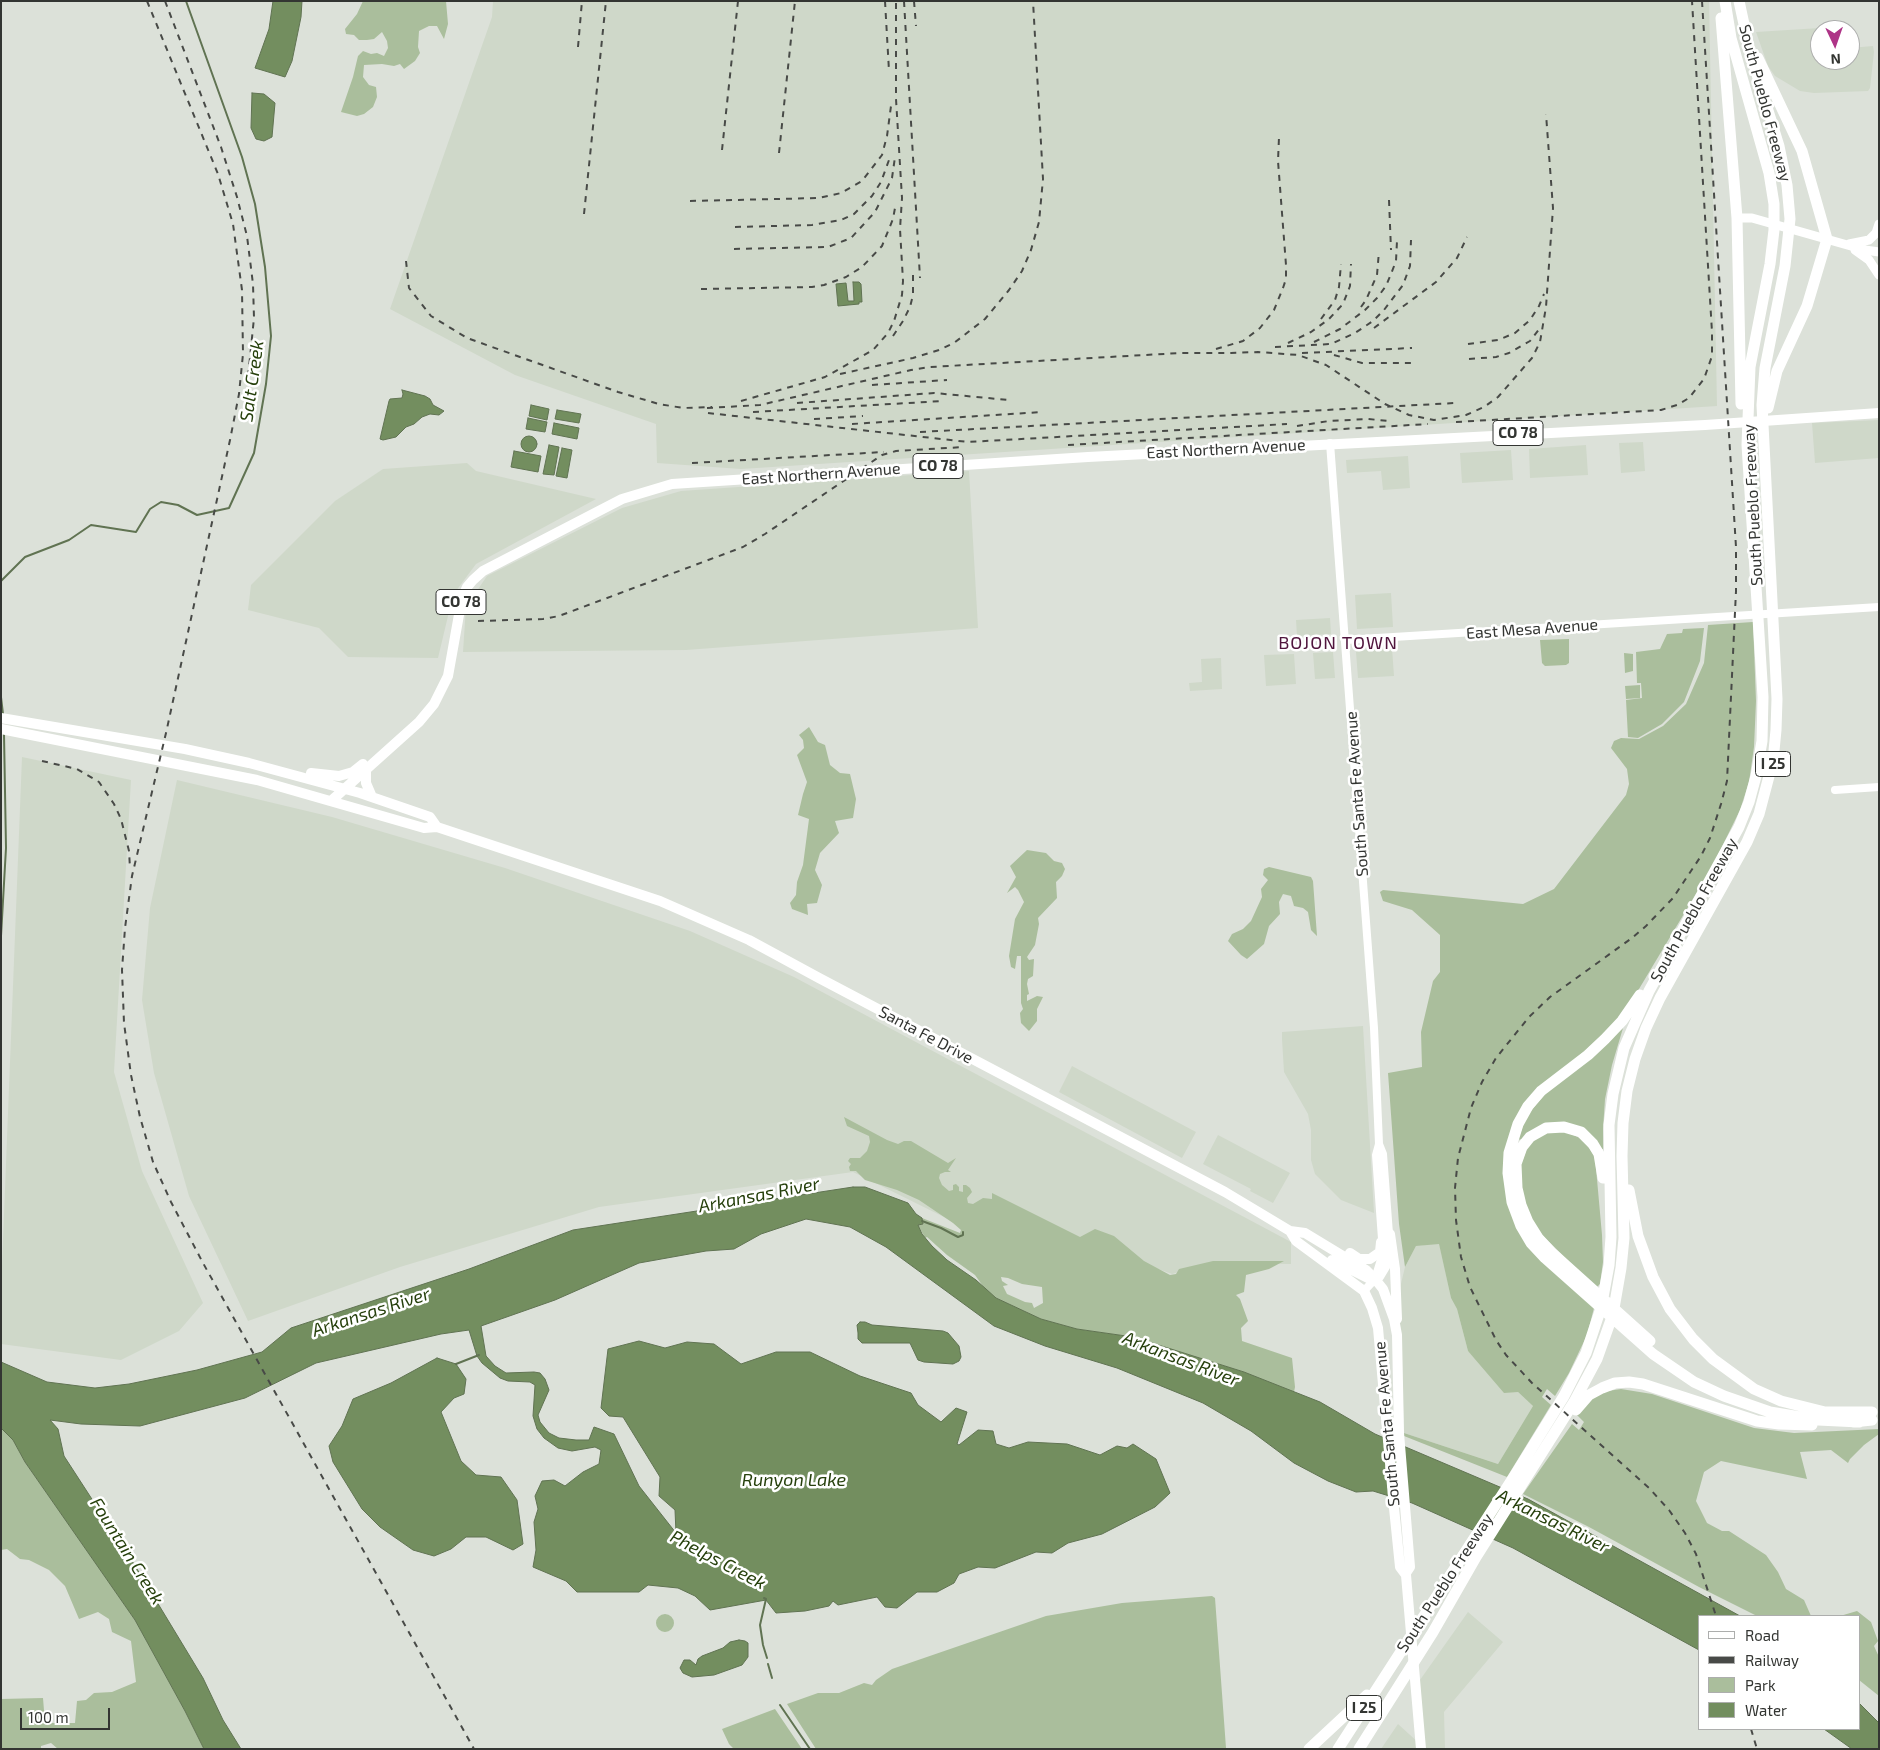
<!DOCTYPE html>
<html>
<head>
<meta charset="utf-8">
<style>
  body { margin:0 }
  #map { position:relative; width:1880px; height:1750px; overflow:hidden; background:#dce1d9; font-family:"Exo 2",sans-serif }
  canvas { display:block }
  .frame { position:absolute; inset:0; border:2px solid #333532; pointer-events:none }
  .legend { position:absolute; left:1698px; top:1615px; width:162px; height:115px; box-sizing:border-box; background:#fff; border:1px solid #adaead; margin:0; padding:6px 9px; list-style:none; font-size:15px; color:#333532 }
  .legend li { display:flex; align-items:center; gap:10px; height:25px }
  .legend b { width:25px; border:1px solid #adaead }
  .north { position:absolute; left:1810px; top:20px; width:50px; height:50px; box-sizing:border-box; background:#fff; border:1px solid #adaead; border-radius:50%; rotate:177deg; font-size:14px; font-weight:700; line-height:20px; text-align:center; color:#333532 }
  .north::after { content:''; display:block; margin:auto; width:18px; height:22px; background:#ae3487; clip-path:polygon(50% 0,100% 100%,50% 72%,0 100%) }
  .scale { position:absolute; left:20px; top:1708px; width:90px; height:22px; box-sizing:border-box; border:2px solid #333532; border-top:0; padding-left:6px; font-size:15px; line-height:18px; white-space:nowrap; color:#333532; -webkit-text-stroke:4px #fff; paint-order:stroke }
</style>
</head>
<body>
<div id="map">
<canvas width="1880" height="1750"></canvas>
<div class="frame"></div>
<ul class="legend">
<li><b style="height:6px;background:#fff"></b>Road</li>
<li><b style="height:6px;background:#484a47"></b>Railway</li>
<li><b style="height:14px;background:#aabe9c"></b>Park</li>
<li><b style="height:14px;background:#738e5f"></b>Water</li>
</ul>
<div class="north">N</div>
<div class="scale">100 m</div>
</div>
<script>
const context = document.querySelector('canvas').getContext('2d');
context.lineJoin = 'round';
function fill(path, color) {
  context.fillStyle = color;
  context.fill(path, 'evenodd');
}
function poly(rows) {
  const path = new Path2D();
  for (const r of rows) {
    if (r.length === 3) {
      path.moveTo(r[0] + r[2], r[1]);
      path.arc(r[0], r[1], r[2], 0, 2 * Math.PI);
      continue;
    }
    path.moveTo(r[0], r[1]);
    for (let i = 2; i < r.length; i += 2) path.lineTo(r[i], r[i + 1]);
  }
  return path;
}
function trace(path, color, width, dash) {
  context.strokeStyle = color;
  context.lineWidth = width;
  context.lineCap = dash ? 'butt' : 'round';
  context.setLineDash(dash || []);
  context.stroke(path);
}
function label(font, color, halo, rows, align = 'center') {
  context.font = font + ' "Exo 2",sans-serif';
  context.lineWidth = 5;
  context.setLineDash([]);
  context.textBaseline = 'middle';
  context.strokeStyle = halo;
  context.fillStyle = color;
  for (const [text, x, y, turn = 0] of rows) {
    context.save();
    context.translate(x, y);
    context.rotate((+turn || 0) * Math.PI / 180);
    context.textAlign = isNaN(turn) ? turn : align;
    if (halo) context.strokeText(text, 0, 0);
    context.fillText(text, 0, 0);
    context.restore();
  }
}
const built = poly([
  [493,1,1709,1,1717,406,741,469,657,463,656,424,515,375,390,309,492,17],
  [1820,28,1820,60,1850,60,1850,48,1873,46,1874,52,1870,88,1868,91,1814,93,1800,91,1775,76,1768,66,1756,32],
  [1879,420,1879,458,1815,463,1812,423],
  [1643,442,1645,471,1621,473,1619,443],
  [1586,445,1588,475,1530,478,1529,449],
  [1511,450,1513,480,1462,483,1460,453],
  [1408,456,1410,488,1383,490,1381,471,1347,473,1346,460],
  [467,463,476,471,596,499,476,564,453,595,438,658,348,657,319,628,248,610,251,585,335,501,383,469],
  [969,471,978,628,686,650,463,652,466,607,487,576,622,508,681,491],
  [1391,593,1393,627,1357,629,1355,595],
  [1330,618,1331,634,1297,636,1296,620],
  [1392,648,1394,676,1358,678,1356,652,1361,650],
  [1333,652,1335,678,1315,679,1313,653],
  [1294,654,1296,684,1266,686,1264,655],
  [1221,658,1222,689,1190,691,1189,683,1202,682,1201,659],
  [22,757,131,780,114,1072,142,1171,203,1303,179,1331,121,1360,1,1344,1,1291],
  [177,780,332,817,505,868,690,931,794,977,1291,1242,1291,1264,1211,1263,1172,1274,1080,1241,948,1219,853,1172,599,1207,400,1267,248,1321,189,1196,154,1073,142,1000,150,908],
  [1363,1026,1374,1213,1341,1200,1315,1174,1311,1160,1311,1130,1308,1114,1284,1072,1282,1039,1282,1032],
  [1072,1066,1196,1132,1182,1158,1059,1092],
  [1218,1135,1290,1173,1273,1203,1250,1191,1251,1189,1203,1164],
  [1439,1243,1451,1298,1457,1309,1468,1351,1518,1392,1533,1406,1498,1464,1404,1433,1399,1292,1405,1267,1416,1246],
  [1468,1612,1503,1642,1444,1712,1445,1749,1381,1749,1398,1724,1420,1744,1415,1687]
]);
const green = poly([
  [363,1,446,1,448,24,444,39,437,26,429,26,419,31,418,47,420,53,415,61,404,69,400,64,394,66,382,64,364,65,363,77,369,85,376,87,377,97,373,107,364,114,357,116,341,112,353,77,358,56,363,51,371,54,377,53,384,56,388,48,387,41,382,32,374,39,367,40,359,40,354,35,346,34,345,29,357,14],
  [1753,622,1756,701,1754,747,1749,782,1740,810,1712,867,1630,1004,1616,1022,1587,1049,1528,1099,1505,1186,1594,1308,1587,1335,1569,1373,1555,1396,1547,1389,1542,1397,1551,1405,1507,1477,1404,1436,1404,1433,1498,1464,1533,1406,1518,1392,1504,1393,1468,1351,1457,1309,1451,1298,1439,1244,1416,1246,1405,1267,1399,1224,1388,1073,1422,1067,1421,1032,1433,981,1440,972,1440,935,1412,910,1383,901,1380,892,1383,890,1523,904,1554,889,1626,795,1629,784,1627,769,1611,748,1614,741,1621,738,1639,739,1663,726,1686,704,1704,663,1708,625],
  [1704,628,1700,661,1684,702,1662,724,1638,738,1628,737,1626,700,1642,698,1641,683,1637,683,1636,652,1660,649,1667,634,1682,633,1683,629],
  [1569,639,1569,663,1566,665,1545,666,1542,663,1540,640],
  [1624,653,1633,654,1633,671,1625,673],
  [1640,685,1640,698,1626,699,1625,686],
  [809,727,818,742,825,745,830,765,840,773,850,774,856,799,853,818,835,821,839,833,820,853,815,870,822,885,817,903,807,904,808,915,792,909,790,903,796,895,797,882,803,865,809,819,798,815,803,794,807,782,797,755,804,748,803,740,799,735],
  [1027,850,1046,853,1054,861,1062,863,1065,869,1062,876,1056,882,1057,898,1038,918,1039,924,1035,945,1027,957,1029,960,1034,959,1033,976,1028,979,1027,984,1029,994,1027,995,1027,1001,1037,996,1043,997,1037,1009,1037,1021,1029,1031,1021,1023,1020,1013,1023,1009,1021,1003,1021,956,1017,956,1015,969,1011,967,1009,956,1015,919,1024,902,1018,890,1015,887,1007,893,1016,877,1010,866],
  [1269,867,1311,877,1313,881,1317,936,1311,930,1308,912,1303,908,1294,906,1291,896,1283,894,1279,902,1280,914,1269,926,1264,944,1247,959,1241,955,1228,941,1232,934,1243,929,1251,921,1262,897,1261,889,1268,880,1263,875,1264,869],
  [1623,1028,1612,1065,1605,1099,1603,1129,1603,1149,1601,1149,1573,1125,1518,1140,1526,1117,1549,1089],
  [844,1117,887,1140,898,1144,904,1141,911,1141,948,1163,956,1158,948,1170,951,1172,945,1172,940,1174,939,1178,942,1185,949,1191,953,1190,953,1185,956,1184,959,1187,959,1191,963,1192,963,1185,966,1185,970,1188,972,1192,967,1198,968,1203,973,1204,983,1198,992,1199,992,1193,1080,1237,1095,1229,1114,1236,1144,1261,1170,1275,1176,1274,1179,1269,1213,1261,1284,1261,1269,1269,1246,1275,1244,1292,1236,1295,1240,1299,1248,1321,1241,1328,1242,1341,1292,1358,1295,1387,1294,1392,1244,1372,1133,1337,1077,1329,1041,1319,996,1298,985,1289,975,1275,947,1255,927,1237,925,1238,918,1225,923,1224,922,1218,960,1233,961,1230,953,1223,919,1200,897,1190,865,1180,856,1171,850,1171,849,1167,851,1164,848,1161,850,1158,860,1158,867,1151,870,1142,869,1136,847,1126],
  [1001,1277,1008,1278,1022,1284,1042,1287,1043,1303,1034,1308,1032,1303,1025,1302,1007,1294,1003,1286,1008,1285,1002,1281],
  [1561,1130,1583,1139,1595,1157,1602,1235,1603,1262,1600,1284,1596,1288,1536,1229,1526,1205,1521,1188,1520,1167,1529,1143,1549,1131],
  [1621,1389,1652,1394,1754,1428,1794,1433,1879,1429,1879,1434,1864,1445,1850,1459,1848,1463,1831,1450,1800,1452,1807,1479,1721,1461,1704,1472,1696,1501,1707,1523,1722,1531,1729,1531,1766,1555,1778,1572,1786,1589,1804,1600,1811,1616,1757,1616,1699,1587,1589,1527,1523,1494,1572,1424,1579,1430,1584,1422,1577,1415,1586,1403,1601,1392],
  [1,1428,13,1440,25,1462,135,1620,185,1711,204,1749,58,1749,51,1743,41,1746,41,1749,1,1749,1,1699,43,1698,45,1723,75,1723,77,1701,86,1700,94,1693,112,1692,136,1682,131,1641,112,1632,109,1619,98,1612,79,1619,65,1586,49,1570,29,1560,20,1559,7,1549,1,1550],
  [1212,1596,1215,1598,1226,1748,816,1749,787,1704,818,1693,839,1693,864,1683,872,1685,876,1680,892,1669,1046,1616,1122,1603],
  [1857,1611,1871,1622,1878,1641,1874,1646,1879,1657,1879,1696,1859,1680,1859,1616,1840,1616],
  [665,1623,9],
  [775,1709,802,1749,734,1749,729,1744,722,1729]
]);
const water = poly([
  [273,1,302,1,301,17,292,61,285,77,255,68,269,29,273,1],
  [252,93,264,94,275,103,272,137,264,141,256,139,251,128,252,93],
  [853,282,859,282,861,284,862,302,859,302,859,304,838,306,836,284,846,283,848,301,854,301,853,282],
  [402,390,425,396,430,399,433,405,444,411,439,415,430,414,422,417,414,424,406,427,396,437,383,440,380,439,389,401,390,399,402,398,403,394,402,390],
  [531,405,549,409,547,420,529,416,531,405],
  [557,410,581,414,579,423,555,419,557,410],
  [528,418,547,422,545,432,526,429,528,418],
  [554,423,579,428,577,439,552,434,554,423],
  [529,444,8],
  [549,445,559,447,554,475,543,474,549,445],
  [562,448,572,450,567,478,556,476,562,448],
  [514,451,541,456,538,472,511,467,514,451],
  [853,1187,865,1187,908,1203,916,1214,922,1218,923,1224,918,1225,922,1234,932,1246,947,1260,976,1280,996,1298,1041,1319,1077,1329,1133,1337,1244,1372,1320,1402,1375,1434,1528,1499,1740,1616,1699,1616,1699,1650,1513,1548,1412,1503,1373,1491,1356,1492,1328,1481,1294,1463,1251,1431,1203,1403,1117,1368,1045,1346,994,1326,886,1247,850,1227,806,1219,761,1234,734,1249,706,1251,639,1263,555,1300,481,1326,486,1356,495,1366,506,1373,534,1372,540,1373,545,1379,549,1390,538,1415,540,1422,549,1433,559,1438,576,1440,589,1440,594,1427,614,1434,639,1486,676,1533,675,1510,659,1496,660,1477,623,1417,609,1416,601,1408,608,1349,639,1341,665,1348,687,1342,714,1344,741,1364,776,1352,810,1352,860,1376,911,1393,918,1405,941,1422,956,1408,967,1412,957,1444,959,1445,978,1430,993,1431,996,1444,1009,1448,1028,1442,1067,1444,1100,1455,1117,1446,1127,1448,1133,1444,1156,1459,1170,1493,1155,1507,1102,1534,1068,1543,1052,1553,1036,1552,995,1568,978,1567,959,1574,954,1583,937,1592,917,1592,897,1608,885,1607,877,1597,838,1605,833,1601,829,1606,805,1611,776,1613,766,1600,710,1610,695,1596,678,1588,648,1585,639,1592,577,1592,566,1581,533,1567,536,1550,534,1522,538,1509,535,1496,542,1481,554,1480,565,1486,583,1472,599,1464,601,1450,595,1447,572,1451,558,1448,544,1438,537,1429,533,1416,535,1385,530,1382,508,1381,500,1378,482,1363,477,1356,469,1330,441,1334,316,1363,245,1398,140,1426,81,1424,50,1420,58,1429,64,1456,134,1564,203,1678,223,1720,241,1749,204,1749,185,1711,135,1620,25,1462,13,1440,1,1428,1,1362,47,1382,95,1388,129,1384,197,1370,262,1352,291,1328,469,1269,573,1230,853,1187],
  [860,1322,865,1322,872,1325,943,1331,948,1333,959,1346,961,1357,959,1361,953,1364,924,1362,918,1360,910,1343,862,1343,858,1339,858,1333,857,1325,860,1322],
  [437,1358,456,1364,466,1379,464,1394,454,1398,441,1412,461,1461,476,1475,501,1477,517,1500,523,1544,513,1550,486,1537,466,1537,451,1549,434,1556,413,1550,380,1527,362,1509,333,1462,329,1446,342,1426,353,1399,391,1383,437,1358],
  [739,1640,745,1641,748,1643,748,1657,742,1665,714,1675,692,1677,683,1673,680,1668,684,1660,690,1660,696,1665,698,1659,702,1656,723,1648,730,1642,739,1640],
  [1859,1703,1879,1723,1879,1749,1852,1749,1824,1729,1859,1729,1859,1703]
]);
const stream = poly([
  [1,581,25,557,69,540,91,525,136,532,150,509,161,502,178,505,197,515,229,508,254,453,266,384,271,336,265,267,255,204,242,157,186,1],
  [1,697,3,714],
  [1,936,6,848,4,734],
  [922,1221,941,1228,958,1237,963,1235,963,1232],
  [456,1364,479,1355],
  [764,1598,766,1599,760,1625,763,1645,767,1658],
  [768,1664,772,1678],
  [780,1705,810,1749]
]);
const tertiary = poly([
  [1330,443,1374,1028,1379,1144,1376,1155,1383,1253,1375,1279],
  [1345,640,1879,607],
  [1835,790,1879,787],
  [1364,1291,1375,1279,1380,1277,1386,1267,1390,1247,1383,1154,1379,1144]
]);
const secondary = poly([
  [1737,218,1752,218,1865,250,1879,252],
  [1849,244,1869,240,1876,233,1879,224],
  [1855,250,1869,260,1879,275]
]);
const primary = poly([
  [1,718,185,749,249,763,360,793,430,817,437,827],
  [1,729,257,780,424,828,437,827,660,901,749,940,819,978,1225,1192,1290,1231,1305,1233,1366,1270,1375,1279,1383,1289,1394,1319,1397,1335,1399,1433,1410,1567,1406,1573],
  [366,769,366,783,372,797],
  [311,773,339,776,353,772,363,764],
  [331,801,419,722,434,704,448,676,462,598,467,587,473,580,483,571,622,499,672,484,1088,457,1705,425,1879,413],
  [1290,1231,1296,1241,1364,1291,1372,1308,1378,1328,1394,1508,1400,1567,1406,1575,1421,1749],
  [1390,1234,1395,1269,1397,1319],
  [1350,1253,1359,1259,1370,1259,1380,1252,1381,1242],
  [1332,1260,1368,1278]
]);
const motorway = poly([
  [1721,18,1737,218,1741,404],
  [1758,58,1802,151,1827,239,1807,306,1777,371,1768,408],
  [1640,995,1622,1021,1605,1039,1588,1055,1541,1091,1528,1106,1518,1124,1509,1153,1508,1173,1512,1202,1521,1226,1531,1243,1545,1258,1653,1354,1694,1382,1724,1396,1770,1412,1818,1420,1860,1422],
  [1603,1178,1599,1154,1593,1144,1581,1132,1564,1127,1546,1128,1530,1137,1522,1147,1516,1164,1517,1188,1521,1205,1528,1222,1538,1238,1551,1252,1650,1341],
  [1629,1190,1638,1236,1653,1277,1670,1309,1693,1339,1713,1359,1754,1389,1781,1401,1825,1412],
  [1576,1410,1589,1395,1602,1388,1615,1383,1629,1382,1643,1384,1757,1421,1779,1424,1812,1425],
  [1819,1412,1872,1412],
  [1853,1422,1872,1420],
  [1309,1749,1367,1695],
  [1338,1749,1515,1475,1564,1396,1586,1353,1601,1308,1609,1265,1611,1237,1609,1125,1613,1094,1624,1048,1649,991,1739,827,1749,802,1756,776,1762,741,1763,697,1747,445,1750,367,1770,264,1774,230,1774,204,1769,173,1731,38,1725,1],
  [1359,1749,1433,1632,1476,1557,1574,1402,1597,1359,1613,1314,1621,1268,1624,1238,1622,1156,1623,1123,1627,1091,1635,1059,1646,1028,1660,998,1747,842,1759,814,1773,761,1776,730,1777,699,1762,405,1765,368,1785,266,1790,219,1787,185,1779,146,1750,52,1739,1]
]);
const rail = poly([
  [147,1,218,174,233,224,242,290,243,354,239,394,230,440,166,733,132,876,125,928,122,970,124,1023,131,1075,140,1117,153,1162,171,1202,203,1263,474,1749],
  [165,1,221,147,237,197,247,236,253,284,254,318,248,377],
  [885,1,889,71],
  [904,1,920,278],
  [914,1,916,26],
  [1702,1,1736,547,1736,591,1727,781,1721,804,1710,838,1701,856,1673,898,1646,926,1632,938,1550,997,1529,1017,1496,1058,1482,1082,1471,1108,1458,1158,1455,1188,1456,1220,1461,1257,1470,1287,1496,1340,1506,1355,1532,1383,1649,1488,1669,1510,1685,1533,1696,1554,1716,1616],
  [578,47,582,1],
  [722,150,738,1],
  [779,153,795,1],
  [1389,200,1391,250],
  [690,201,819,198,841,193,862,181,882,155,887,136,891,106],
  [584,214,606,1],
  [735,227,812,225,841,220,854,214,872,196,881,182,889,160],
  [734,249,828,247,851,238,875,212,892,178,895,157],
  [406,261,409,288,431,316,467,338,618,392,659,404,683,408,712,407],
  [701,289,812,287,824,285,846,277,862,267,882,246,893,219,895,208],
  [1361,307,1366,300,1377,275,1379,251],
  [1321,319,1335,300,1339,287,1341,264],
  [1374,328,1436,282,1457,258,1467,237],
  [893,336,903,321,910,307,913,295,913,269],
  [1314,342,1340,329,1365,310,1377,298,1386,286,1391,274,1396,261,1397,241],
  [1288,343,1311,332,1329,319,1343,304,1350,286,1351,264],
  [1468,344,1498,340,1515,333,1530,320,1539,306,1544,294],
  [1275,347,1331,344,1355,333,1373,321,1384,310,1403,285,1410,266,1411,240],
  [1216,349,1243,341,1260,328,1274,310,1283,288,1286,279,1286,265,1278,161,1279,137],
  [1302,353,1412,348],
  [1334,355,1362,363,1413,363],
  [1469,359,1496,357,1509,353,1530,341,1540,328],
  [840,374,913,358,939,350,954,343,985,319,1009,290,1022,271,1031,250,1039,222,1043,179,1033,1],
  [872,385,947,380],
  [741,401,825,377,873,350,888,333,894,321,902,295,903,281,900,229,902,198,896,99,896,1],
  [797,403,934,393,1009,400],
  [707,408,760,405,911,370,930,367,1181,353,1231,353,1258,352,1298,355,1326,365,1385,404,1409,415,1434,420,1466,415,1484,407,1498,397,1532,358,1540,342,1546,307,1553,208,1546,114],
  [753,412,943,401],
  [708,413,968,442,1287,424],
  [814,419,863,416],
  [1456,422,1661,410,1677,405,1689,398,1704,379,1712,356,1712,332,1692,1],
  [852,424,1043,412],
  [1297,426,1329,421,1368,419,1389,421],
  [920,432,1455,403],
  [1068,445,1428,424],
  [692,463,884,452],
  [478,621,543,619,559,616,743,547,765,534,882,455,896,451,964,447],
  [42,761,77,769,99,782,114,804,121,819,129,851,130,868],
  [1751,1729,1757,1749]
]);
const shields = [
  [1518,433,50],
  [938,466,50],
  [461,602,50],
  [1773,764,35],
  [1364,1708,35]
];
const shieldNames = [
  ["CO 78",1518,433],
  ["CO 78",938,466],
  ["CO 78",461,602],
  ["I 25",1773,764],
  ["I 25",1364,1708]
];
const streetNames = [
  ["South Pueblo Freeway",1765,103,75],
  ["East Northern Avenue",1226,449,-3],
  ["East Northern Avenue",821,474,-4],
  ["South Pueblo Freeway",1753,505,-93],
  ["East Mesa Avenue",1532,629,-4],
  ["South Santa Fe Avenue",1357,794,-94],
  ["South Pueblo Freeway",1694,910,-61],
  ["Santa Fe Drive",926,1035,28],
  ["South Santa Fe Avenue",1387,1424,-95],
  ["South Pueblo Freeway",1445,1583,-57]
];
const waterNames = [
  ["Salt Creek",252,381,-82],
  ["Arkansas River",759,1195,-11],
  ["Arkansas River",371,1312,-18],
  ["Arkansas River",1181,1359,21],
  ["Runyon Lake",794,1480],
  ["Arkansas River",1553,1521,26],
  ["Fountain Creek",127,1551,58],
  ["Phelps Creek",718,1560,28]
];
const neighbourhoodNames = [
  ["BOJON TOWN",1338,643]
];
fill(built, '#cfd8c9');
fill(green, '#aabe9c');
fill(water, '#738e5f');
trace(water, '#607352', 1);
trace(stream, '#607352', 2);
trace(tertiary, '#fff', 8);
trace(secondary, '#fff', 9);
trace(primary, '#fff', 10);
trace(motorway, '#fff', 11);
trace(rail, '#484a47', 2, [6, 6]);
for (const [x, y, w] of shields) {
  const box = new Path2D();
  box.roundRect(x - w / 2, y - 12.5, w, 25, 4);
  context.fillStyle = '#fff';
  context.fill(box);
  trace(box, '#333532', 1);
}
label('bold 15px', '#333532', null, shieldNames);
label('16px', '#333532', '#fff', streetNames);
label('italic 18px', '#26400c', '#fff', waterNames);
context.letterSpacing = '1px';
label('18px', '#50153d', '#fff', neighbourhoodNames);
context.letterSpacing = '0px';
</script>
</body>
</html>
